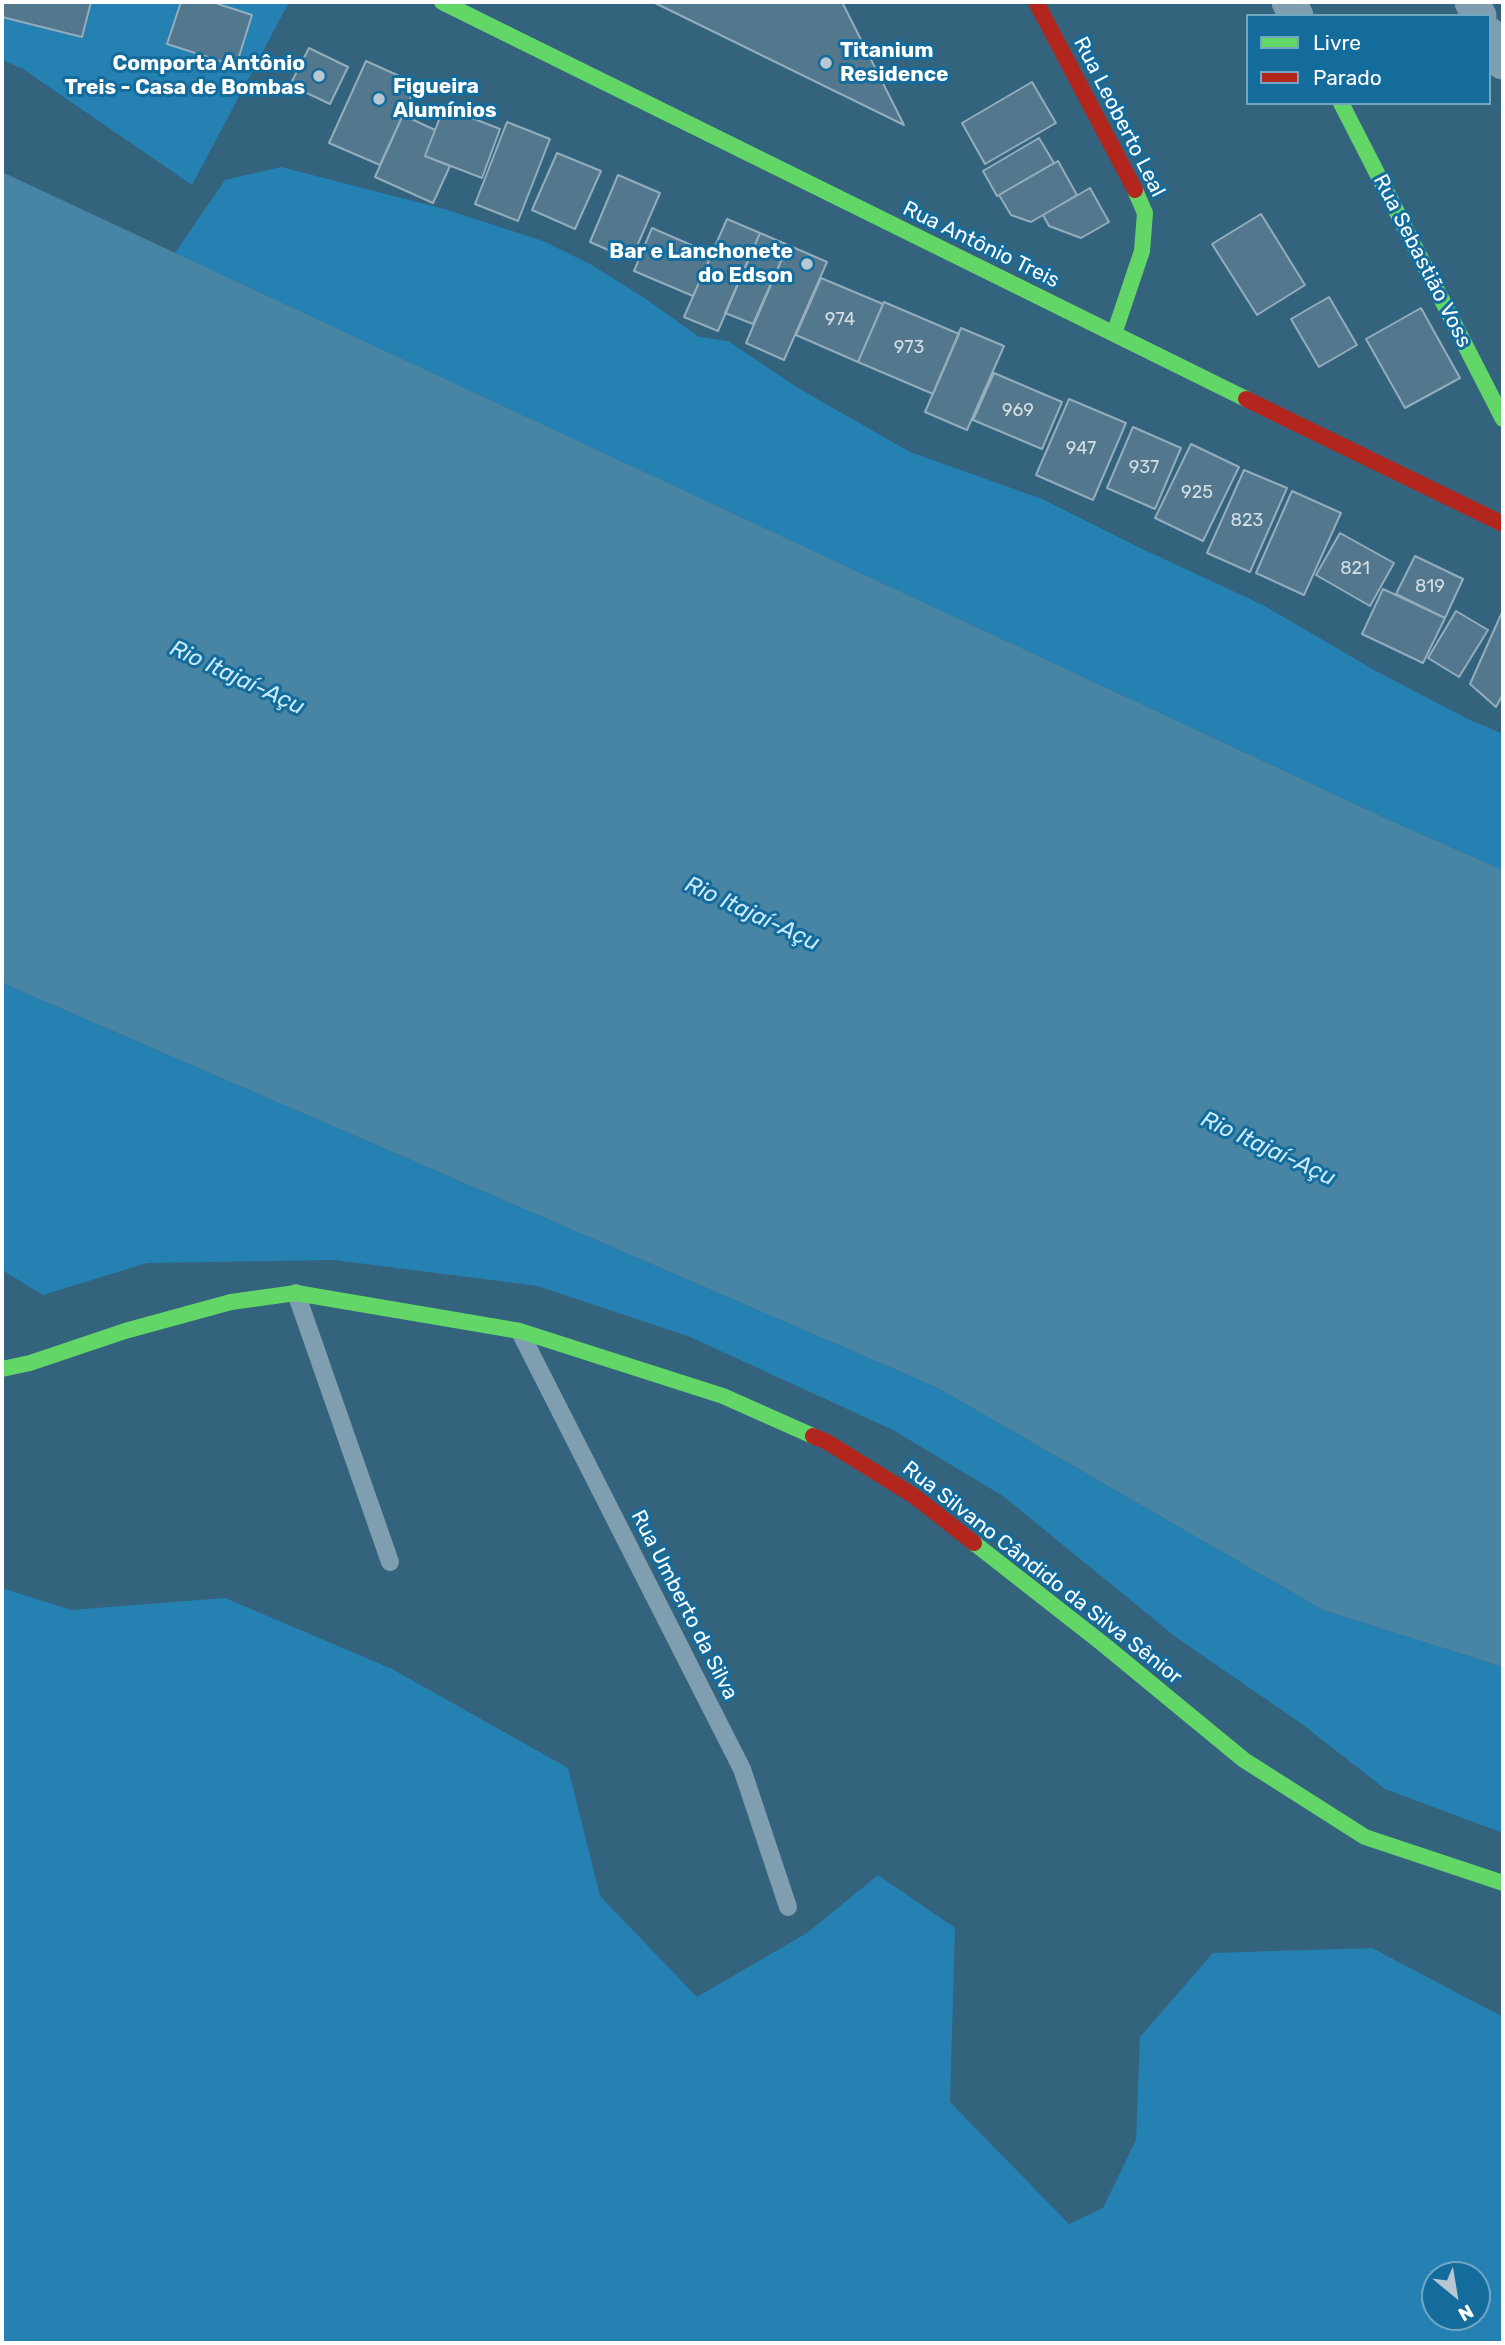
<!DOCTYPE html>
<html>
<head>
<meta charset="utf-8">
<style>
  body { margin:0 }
  #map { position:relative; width:1505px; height:2345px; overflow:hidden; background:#34637e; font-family:Rubik,sans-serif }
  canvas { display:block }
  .frame { position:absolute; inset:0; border:4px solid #fff; pointer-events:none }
  .legend { position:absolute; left:1246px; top:14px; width:245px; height:91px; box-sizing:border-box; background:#146c9d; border:2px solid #72a7c4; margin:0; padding:9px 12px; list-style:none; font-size:21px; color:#fff }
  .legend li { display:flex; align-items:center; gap:14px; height:35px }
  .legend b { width:35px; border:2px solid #72a7c4 }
  .north { position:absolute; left:1421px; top:2261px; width:70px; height:70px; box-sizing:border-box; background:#146c9d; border:2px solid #72a7c4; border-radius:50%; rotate:150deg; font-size:19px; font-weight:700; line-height:28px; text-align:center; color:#fff }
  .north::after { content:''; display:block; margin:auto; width:24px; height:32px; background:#b8c8d2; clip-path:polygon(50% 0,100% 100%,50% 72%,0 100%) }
</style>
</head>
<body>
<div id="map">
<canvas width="1505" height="2345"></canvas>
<div class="frame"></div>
<ul class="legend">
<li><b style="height:9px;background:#63d668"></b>Livre</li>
<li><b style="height:9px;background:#b3261e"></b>Parado</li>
</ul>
<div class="north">N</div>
</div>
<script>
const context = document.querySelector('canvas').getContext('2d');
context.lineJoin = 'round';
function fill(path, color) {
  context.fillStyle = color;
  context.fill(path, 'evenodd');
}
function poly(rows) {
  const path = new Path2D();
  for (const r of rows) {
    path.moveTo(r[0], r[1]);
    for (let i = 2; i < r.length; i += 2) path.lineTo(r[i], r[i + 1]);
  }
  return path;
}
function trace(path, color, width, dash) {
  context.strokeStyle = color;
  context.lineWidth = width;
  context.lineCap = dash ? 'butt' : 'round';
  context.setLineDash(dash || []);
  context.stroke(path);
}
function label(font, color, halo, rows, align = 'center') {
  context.font = font + ' Rubik,sans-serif';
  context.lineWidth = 6;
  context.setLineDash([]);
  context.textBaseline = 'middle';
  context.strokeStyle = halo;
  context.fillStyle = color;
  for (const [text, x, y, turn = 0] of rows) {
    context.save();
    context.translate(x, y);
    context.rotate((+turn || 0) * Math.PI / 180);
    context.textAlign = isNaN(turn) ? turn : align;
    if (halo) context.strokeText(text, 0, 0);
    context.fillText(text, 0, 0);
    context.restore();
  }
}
const green = poly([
  [2,2,283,2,288,4,192,185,23,69,2,60],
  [281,167,444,209,543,241,590,264,643,297,699,337,728,341,798,388,910,452,1042,499,1138,547,1263,605,1374,670,1466,718,1503,734,1503,870,1398,824,175,253,225,180],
  [2,983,938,1388,1323,1610,1503,1667,1503,1833,1385,1789,1302,1724,1177,1638,1003,1496,893,1430,688,1336,538,1286,334,1260,147,1263,43,1295,2,1270],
  [2,1588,71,1610,225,1598,392,1669,568,1768,600,1896,697,1997,807,1933,878,1875,955,1928,950,2102,1069,2224,1103,2208,1136,2140,1140,2037,1213,1953,1372,1948,1503,2017,1503,2343,2,2343],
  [1435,2275,1477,2275,1477,2317,1435,2317]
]);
const water = poly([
  [2,172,1398,824,1503,870,1503,1667,1323,1610,938,1388,2,983]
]);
const building = poly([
  [2,2,91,2,82,37,2,17,2,2],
  [181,2,212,2,252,15,236,66,167,44,181,2],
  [653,2,842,2,904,125,653,2],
  [309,48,348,67,330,104,290,85,309,48],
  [366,61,417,84,380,165,329,143,366,61],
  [1032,82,1056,123,985,164,962,123,1032,82],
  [444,107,500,129,482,178,425,156,444,107],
  [403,115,435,130,425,156,450,166,433,203,375,177,403,115],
  [507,122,550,139,518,221,475,204,507,122],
  [1039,138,1054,163,997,196,983,171,1039,138],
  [557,153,601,171,575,229,532,210,557,153],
  [1058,161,1077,195,1031,222,1011,215,999,195,1058,161],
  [618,175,660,193,631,260,590,242,618,175],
  [1090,188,1109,222,1081,238,1049,226,1043,215,1090,188],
  [1261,214,1305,285,1257,315,1212,244,1261,214],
  [727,219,760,233,718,331,684,317,727,219],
  [652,228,712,254,693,296,634,271,652,228],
  [760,233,788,245,753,324,725,313,760,233],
  [788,245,827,262,784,360,746,343,788,245],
  [821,278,883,304,858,362,796,335,821,278],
  [1329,297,1357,345,1319,367,1291,319,1329,297],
  [884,302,959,334,933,394,858,362,884,302],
  [1421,308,1460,378,1405,408,1366,339,1421,308],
  [961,328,1004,346,967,430,925,412,961,328],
  [994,373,1062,402,1042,449,973,420,994,373],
  [1069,399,1126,423,1093,500,1036,475,1069,399],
  [1133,427,1181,448,1155,509,1107,488,1133,427],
  [1191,444,1239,467,1203,541,1155,518,1191,444],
  [1244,470,1287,488,1250,572,1207,553,1244,470],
  [1292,491,1341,513,1304,595,1256,573,1292,491],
  [1340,533,1394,563,1370,606,1316,575,1340,533],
  [1415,556,1463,579,1445,618,1396,594,1415,556],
  [1383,589,1445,618,1423,663,1362,634,1383,589],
  [1503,610,1503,694,1496,707,1470,684,1503,610],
  [1456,611,1488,630,1459,677,1428,658,1456,611]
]);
const lane = poly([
  [296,1293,390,1562],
  [521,1334,742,1769,788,1907]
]);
const street = poly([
  [1289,2,1296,16],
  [1472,2,1479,16],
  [1489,35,1503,62]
]);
const fast = poly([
  [442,2,1246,399],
  [1341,103,1503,419],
  [1114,334,1142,251,1145,213,1135,190],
  [2,1369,30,1363,125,1331,231,1302,296,1293,520,1331,723,1396,813,1436],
  [974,1543,1103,1644,1244,1760,1365,1837,1503,1883]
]);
const jam = poly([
  [1036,2,1135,190],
  [1246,399,1503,524],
  [813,1436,827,1442,914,1496,974,1543]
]);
const markers = [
  [826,63,7,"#b8c8d2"],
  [319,76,7,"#b8c8d2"],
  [379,99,7,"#b8c8d2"],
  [807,264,7,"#b8c8d2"]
];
const numberNames = [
  ["974",840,320],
  ["973",909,348],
  ["969",1018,411],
  ["947",1081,449],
  ["937",1144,468],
  ["925",1197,493],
  ["823",1247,521],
  ["821",1355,569],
  ["819",1430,587]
];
const poiNames = [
  ["Titanium",840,51],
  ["Residence",840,75],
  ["Comporta Antônio",305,64,"right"],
  ["Treis - Casa de Bombas",305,88,"right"],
  ["Figueira",393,87],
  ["Alumínios",393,111],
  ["Bar e Lanchonete",793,252,"right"],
  ["do Edson",793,276,"right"]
];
const streetNames = [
  ["Rua Leoberto Leal",1119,117,63],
  ["Rua Antônio Treis",981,245,26],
  ["Rua Sebastião Voss",1422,261,63],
  ["Rua Silvano Cândido da Silva Sênior",1042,1573,38],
  ["Rua Umberto da Silva",684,1605,63]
];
const waterNames = [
  ["Rio Itajaí-Açu",237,678,25],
  ["Rio Itajaí-Açu",752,914,25],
  ["Rio Itajaí-Açu",1268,1149,25]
];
fill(green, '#2581b2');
fill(water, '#4884a4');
fill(building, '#53788d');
trace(building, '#93adbc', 2);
trace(lane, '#7f9eaf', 18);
trace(street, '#7f9eaf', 35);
trace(fast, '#63d668', 16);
trace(jam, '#b3261e', 16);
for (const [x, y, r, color] of markers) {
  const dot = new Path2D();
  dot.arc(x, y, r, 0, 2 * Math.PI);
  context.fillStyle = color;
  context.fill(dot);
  trace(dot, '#146c9d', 2.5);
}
label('18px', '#d4dde2', null, numberNames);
label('bold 21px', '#fff', '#146c9d', poiNames, 'left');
label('21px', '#fff', '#146c9d', streetNames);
label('italic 23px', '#c9ebfb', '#146c9d', waterNames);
</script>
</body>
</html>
